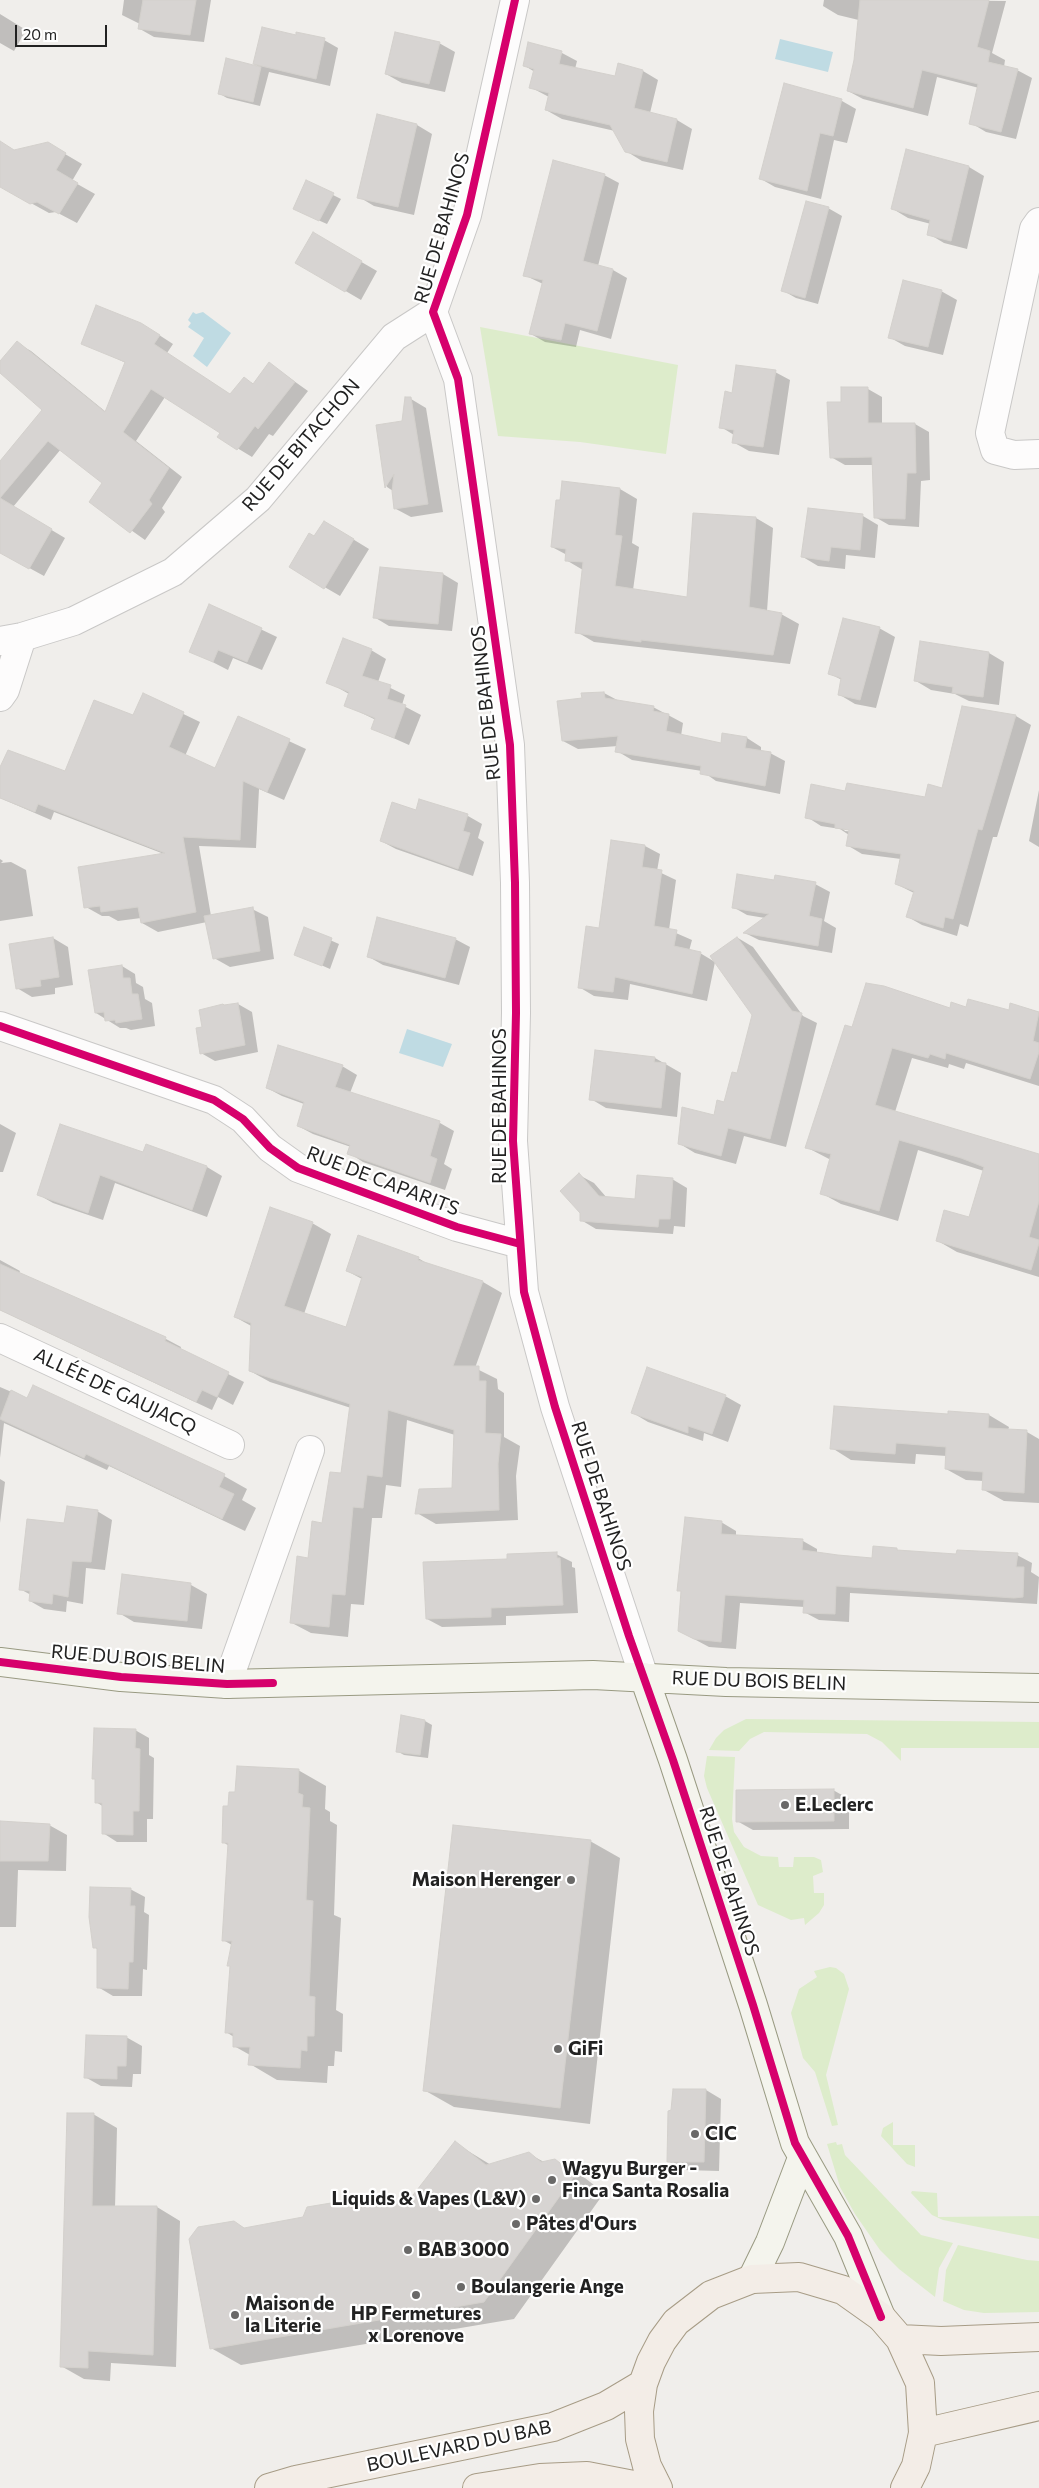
<!DOCTYPE html>
<html>
<head>
<meta charset="utf-8">
<style>
  body { margin:0 }
  #map { position:relative; width:1039px; height:2488px; overflow:hidden; background:#f0eeeb; font-family:Commissioner,sans-serif }
  canvas { display:block }
  .scale { position:absolute; left:15px; top:25px; width:92px; height:22px; box-sizing:border-box; border:2px solid #222; border-top:0; padding-left:6px; font-size:15px; line-height:18px; white-space:nowrap; color:#222; -webkit-text-stroke:4px #fff; paint-order:stroke }
</style>
</head>
<body>
<div id="map">
<canvas width="1039" height="2488"></canvas>
<div class="scale">20 m</div>
</div>
<script>
const context = document.querySelector('canvas').getContext('2d');
context.lineJoin = 'round';
function fill(path, color) {
  context.fillStyle = color;
  context.fill(path, 'evenodd');
}
function poly(rows) {
  const path = new Path2D();
  for (const r of rows) {
    path.moveTo(r[0], r[1]);
    for (let i = 2; i < r.length; i += 2) path.lineTo(r[i], r[i + 1]);
  }
  return path;
}
function trace(path, color, width, dash) {
  context.strokeStyle = color;
  context.lineWidth = width;
  context.lineCap = dash ? 'butt' : 'round';
  context.setLineDash(dash || []);
  context.stroke(path);
}
function label(font, color, halo, rows, align = 'center') {
  context.font = font + ' Commissioner,sans-serif';
  context.lineWidth = 4.5;
  context.setLineDash([]);
  context.textBaseline = 'middle';
  context.strokeStyle = halo;
  context.fillStyle = color;
  for (const [text, x, y, turn = 0] of rows) {
    context.save();
    context.translate(x, y);
    context.rotate((+turn || 0) * Math.PI / 180);
    context.textAlign = isNaN(turn) ? turn : align;
    if (halo) context.strokeText(text, 0, 0);
    context.fillText(text, 0, 0);
    context.restore();
  }
}
const grass = poly([
  [480,327,678,365,666,454,580,442,498,436],
  [746,1719,1039,1722,1039,1748,901,1748,901,1761,882,1742,867,1734,764,1732,750,1739,739,1751,709,1750,716,1738,724,1730],
  [707,1756,735,1757,732,1819,734,1832,744,1847,761,1856,778,1857,779,1867,793,1867,794,1857,814,1857,821,1860,823,1872,813,1876,814,1893,824,1893,824,1905,819,1913,805,1925,804,1918,791,1920,758,1905,707,1788,704,1776],
  [830,1967,836,1968,844,1974,849,1989,826,2075,838,2125,832,2126,815,2072,803,2058,791,2013,799,1989,817,1977,814,1971],
  [893,2122,893,2145,915,2145,915,2167,907,2164,881,2136,883,2128],
  [836,2142,837,2145,842,2144,845,2155,921,2235,953,2243,939,2268,935,2297,899,2269,880,2250,855,2214,840,2187,827,2144],
  [912,2191,937,2193,938,2217,1039,2216,1039,2239,943,2220,932,2215,911,2193],
  [958,2245,1027,2260,1039,2261,1039,2312,984,2313,964,2310,943,2301,946,2270]
]);
const water = poly([
  [780,39,833,52,828,72,775,59],
  [193,312,196,314,203,312,231,333,207,367,193,356,204,338,188,327,191,323,188,320],
  [407,1029,452,1044,443,1067,399,1053]
]);
const shadow = poly([
  [124,0,211,0,204,42,154,37,140,29,140,24,122,15],
  [824,0,877,0,871,23,838,15,823,6],
  [908,0,1006,1,992,53,1005,60,1004,67,1017,70,1032,78,1016,139,986,132,971,123,979,88,937,77,928,116,863,99,848,91],
  [0,14,26,30,14,51,0,43],
  [297,37,324,40,338,48,330,86,269,72,260,106,227,98,220,94,227,60,261,68,254,64],
  [439,43,455,52,445,92,402,83,386,74],
  [562,53,577,61,575,69,616,77,619,65,643,71,658,80,650,113,677,120,692,129,683,170,642,161,626,151,615,131,562,119,546,110,549,97,530,87,535,72,525,66],
  [785,85,842,101,856,109,847,143,834,140,821,199,775,187,761,179],
  [417,125,432,134,414,215,374,206,359,197],
  [0,142,14,151,48,144,82,164,72,181,95,194,77,223,56,212,49,213,0,186],
  [907,151,969,167,984,176,967,249,944,243,929,234,931,224,908,218,893,209],
  [604,175,619,183,598,266,613,270,627,278,611,339,580,330,576,347,545,342,531,334,543,284,524,275],
  [307,182,341,199,327,224,302,213],
  [828,208,842,216,818,304,796,298,782,290],
  [313,234,377,271,361,300,296,262],
  [941,291,957,300,943,355,905,346,889,337],
  [156,333,173,344,167,353,231,395,245,379,254,384,270,364,308,391,273,436,269,434,252,457,219,437,222,433,165,397,136,441,182,477,162,508,165,512,145,540,90,501,104,483,61,449,13,507,65,538,44,576,0,552,0,464,44,409,0,372,0,363,17,343,31,351,106,412,126,363,83,343],
  [775,372,790,380,779,455,749,451,733,442,734,435,721,427],
  [868,389,882,397,882,424,915,424,929,432,930,480,921,481,919,527,889,525,875,517,874,465,845,465,831,457,842,403],
  [411,399,426,408,443,512,411,517,396,509,393,491,387,487,378,426,403,422],
  [620,489,637,499,632,543,639,547,633,590,688,599,756,518,773,528,767,611,781,614,799,624,790,664,594,642,577,632,583,570,566,560,567,555,552,547],
  [863,516,878,525,875,558,846,555,845,569,818,566,803,557],
  [325,522,369,549,340,596,290,567],
  [382,568,443,574,458,583,452,631,389,626,374,617],
  [210,605,277,637,262,670,233,658,228,670,191,651],
  [879,628,895,637,876,708,855,704,840,695,842,680,830,674],
  [921,643,989,653,1004,662,999,705,969,701,955,694,931,690,916,681],
  [371,650,386,659,378,682,405,695,402,705,421,715,409,745,373,729,376,720,345,705,349,694,328,682],
  [604,693,619,701,653,707,683,723,681,736,722,745,747,738,761,747,761,751,770,753,785,761,780,794,716,781,702,771,632,760,617,751,618,746,578,749,563,741,583,699,583,694],
  [144,695,200,722,185,756,216,770,239,718,306,749,284,800,259,789,256,848,199,846,211,916,252,909,268,917,274,959,230,967,214,958,207,922,158,932,142,923,141,918,118,921,109,916,102,916,86,907,164,854,54,812,51,820,0,798,0,775,66,773,134,717],
  [963,707,1016,716,1031,725,997,837,993,837,968,927,960,924,957,936,922,925,908,917,914,893,896,884,901,859,862,854,847,845,849,835,840,829,821,826,807,817,846,792,926,799,943,790],
  [842,828,855,829,855,832,845,831],
  [1039,790,1039,847,1029,841],
  [420,801,468,816,482,824,478,838,484,842,473,876,396,849,381,841,417,811],
  [645,846,660,854,657,871,676,880,669,930,692,940,689,951,700,953,715,962,707,1001,630,984,628,1000,594,996,579,987,600,929],
  [0,859,3,861,1,863,11,862,26,870,33,916,0,921],
  [775,882,815,884,830,892,824,921,836,928,832,953,759,940,745,933,765,918,747,915,733,907],
  [305,929,339,944,330,969,296,954],
  [53,938,68,947,73,985,55,988,55,994,32,997,17,988],
  [738,938,753,947,803,1016,817,1023,786,1147,744,1136,736,1164,695,1153,680,1144,715,1116,725,1103,738,1075,754,1014],
  [455,939,470,947,459,985,383,965,369,957],
  [122,966,135,974,136,983,143,987,145,999,152,1003,155,1026,131,1030,126,1028,120,1028,96,1013],
  [238,1004,252,1012,258,1052,215,1061,201,1053,204,1028,226,1006],
  [967,1008,1009,1011,1026,1008,1039,1012,1039,1086,966,1063,964,1069,949,1064,948,1068,912,1058,895,1112,1039,1155,1039,1277,957,1252,938,1241,970,1219,984,1171,918,1150,898,1221,841,1204,821,1193,831,1160,806,1147,853,1028],
  [655,1058,681,1073,677,1117,606,1108,591,1099],
  [342,1066,357,1075,350,1093,440,1123,454,1131,444,1164,452,1169,445,1190,363,1162,349,1153,351,1147,313,1134,298,1126,304,1104,282,1096,267,1088],
  [0,1124,16,1133,3,1172,0,1172],
  [147,1145,207,1167,222,1176,207,1217,115,1183,103,1220,53,1203,39,1195,144,1154],
  [579,1175,594,1183,607,1198,636,1200,672,1179,687,1188,685,1227,674,1226,673,1234,596,1229,581,1220],
  [312,1223,331,1234,304,1314,346,1329,362,1279,347,1271,418,1258,428,1264,483,1282,502,1293,475,1368,497,1379,498,1389,504,1393,504,1437,520,1446,516,1476,518,1520,436,1524,417,1513,453,1489,455,1435,407,1420,401,1487,386,1485,382,1518,372,1518,364,1605,351,1604,348,1637,311,1633,292,1623,310,1559,342,1475,351,1408,270,1382,250,1371,253,1327,235,1317],
  [0,1260,20,1271,19,1273,166,1339,181,1347,180,1350,244,1382,233,1405,218,1397,212,1410,0,1310],
  [34,1386,224,1476,247,1489,242,1500,256,1508,245,1531,109,1466,107,1470,4,1423,0,1458,0,1387,28,1399],
  [725,1396,741,1405,728,1442,704,1433,703,1441,648,1422,633,1413],
  [949,1415,989,1415,1009,1427,1008,1430,1027,1432,1039,1439,1039,1503,1004,1501,984,1490,984,1481,966,1480,946,1469,947,1456,916,1454,915,1464,851,1460,832,1448],
  [0,1479,5,1482,0,1523],
  [97,1511,112,1520,105,1570,86,1568,83,1604,67,1601,66,1612,44,1609,30,1601,31,1595,20,1589,65,1524],
  [721,1522,736,1531,736,1536,803,1541,817,1549,817,1553,873,1559,896,1549,901,1552,957,1555,1017,1555,1032,1563,1031,1572,1039,1577,1037,1604,850,1593,849,1622,819,1620,804,1612,805,1607,740,1603,736,1649,709,1647,679,1631,682,1592,679,1590],
  [556,1554,572,1562,572,1567,575,1568,578,1613,506,1616,506,1625,442,1627,427,1619,508,1560],
  [123,1576,191,1585,207,1594,202,1629,134,1622,119,1613],
  [402,1716,425,1721,432,1725,428,1758,404,1755,397,1751],
  [135,1730,149,1738,149,1755,154,1758,153,1819,147,1819,147,1842,117,1842,103,1833,104,1807,96,1802,97,1780,94,1778],
  [298,1770,326,1786,325,1809,330,1812,330,1821,337,1825,334,1915,341,1918,336,2010,343,2014,342,2052,335,2051,334,2066,328,2066,327,2083,277,2080,250,2064,250,2055,234,2046,234,2037,226,2032,232,1945,223,1940,229,1846,223,1842,229,1807,236,1794],
  [833,1790,849,1799,849,1829,753,1830,737,1821],
  [0,1823,49,1825,67,1835,66,1871,18,1870,16,1927,0,1927],
  [590,1841,620,1858,590,2124,454,2107,424,2090],
  [130,1889,145,1897,144,1912,149,1915,147,1970,143,1969,142,1996,113,1996,98,1987,99,1950,94,1947],
  [126,2037,142,2046,141,2074,133,2074,132,2087,101,2086,85,2077],
  [706,2090,721,2099,719,2171,684,2170,668,2161],
  [93,2114,117,2128,115,2208,157,2207,180,2221,176,2367,111,2363,110,2381,84,2379,61,2366],
  [455,2143,491,2165,529,2154,544,2162,555,2160,585,2178,604,2193,514,2319,241,2365,211,2348,234,2222,246,2229,304,2218,342,2202,356,2209,411,2200]
]);
const building = poly([
  [143,0,196,0,190,35,138,29,143,0],
  [860,0,989,0,977,47,990,51,988,62,1018,69,1001,132,969,124,978,84,922,70,913,108,847,91,854,60,860,0],
  [262,27,296,35,296,32,325,38,316,79,253,64,262,27],
  [395,32,440,42,429,84,385,74,395,32],
  [528,42,562,51,559,64,615,76,618,63,643,70,634,108,677,119,667,162,625,152,610,125,545,110,549,93,529,88,534,69,523,66,528,42],
  [226,58,261,67,253,102,218,94,226,58],
  [784,83,842,99,833,136,820,133,807,191,759,179,784,83],
  [377,114,417,124,398,207,357,198,377,114],
  [0,141,14,150,48,142,66,153,56,170,78,183,59,214,37,202,30,204,0,187,0,141],
  [906,149,969,166,951,241,927,235,930,220,891,209,906,149],
  [553,160,605,174,583,261,613,269,597,331,565,323,561,340,529,334,543,280,523,276,553,160],
  [306,180,334,193,319,221,293,209,306,180],
  [806,201,829,207,805,298,781,291,806,201],
  [313,232,362,261,345,292,295,263,313,232],
  [903,280,942,290,928,347,888,338,903,280],
  [96,305,141,323,160,335,154,344,230,394,244,377,253,384,269,362,295,382,258,429,255,426,237,450,217,437,220,433,151,389,123,432,169,468,149,500,152,504,130,533,89,502,102,483,48,441,0,498,0,461,42,410,0,373,0,361,17,341,105,412,125,362,81,344,96,305],
  [736,365,776,370,763,447,732,443,734,430,719,428,725,391,732,393,736,365],
  [841,387,868,387,868,423,915,423,916,473,907,473,905,519,874,518,872,457,830,458,827,402,841,402,841,387],
  [405,397,411,397,428,504,394,509,392,491,394,474,385,488,376,425,402,421,405,397],
  [562,481,620,488,615,535,622,536,615,586,687,597,693,513,756,517,749,607,782,613,773,655,641,640,641,642,575,633,583,562,565,561,566,549,551,547,556,500,560,500,562,481],
  [0,498,52,529,29,569,0,553,0,498],
  [808,508,863,514,860,550,831,547,829,561,801,557,808,508],
  [324,521,354,539,324,589,289,567,309,533,314,536,324,521],
  [380,567,443,573,438,624,373,618,380,567],
  [209,604,262,628,247,662,218,650,213,662,189,652,209,604],
  [843,618,880,627,860,700,838,695,841,678,828,674,843,618],
  [343,638,372,649,362,676,391,685,387,699,406,705,394,738,371,729,375,718,344,706,349,692,326,683,343,638],
  [920,641,989,652,983,697,952,693,953,687,914,681,920,641],
  [604,692,605,698,654,706,653,711,669,714,666,731,721,743,722,733,747,737,745,748,771,752,765,786,700,774,701,766,615,752,618,736,562,741,557,701,582,698,581,693,604,692],
  [143,693,184,712,169,747,215,768,238,716,290,739,267,792,243,781,240,840,183,837,196,912,141,923,138,907,101,912,100,906,84,908,78,867,165,853,38,804,35,812,0,798,0,767,8,750,65,771,94,700,133,715,143,693],
  [962,706,1016,715,982,830,978,829,953,919,945,917,943,928,906,917,914,891,895,884,901,854,846,846,849,830,835,828,835,824,805,818,811,784,845,791,847,783,925,797,928,784,942,788,962,706],
  [419,799,468,814,463,831,470,833,458,869,380,841,392,802,416,810,419,799],
  [611,840,645,845,642,867,662,870,654,926,677,930,674,946,701,952,692,994,615,977,613,992,578,988,586,926,599,928,611,840],
  [737,874,774,880,775,875,816,882,809,916,822,919,818,946,743,933,769,914,732,908,737,874],
  [253,907,260,951,213,959,204,916,253,907],
  [377,917,456,938,445,978,367,957,377,917],
  [304,927,332,938,322,966,294,955,304,927],
  [53,937,59,977,40,980,41,986,16,989,9,944,53,937],
  [737,937,792,1011,802,1013,770,1139,728,1128,721,1156,678,1144,682,1107,714,1115,717,1100,724,1102,732,1072,737,1073,752,1015,710,956,737,937],
  [122,965,123,978,130,978,132,994,138,994,142,1019,116,1023,115,1020,105,1021,104,1012,95,1013,88,970,122,965],
  [866,983,884,986,950,1008,951,1002,966,1007,968,999,1009,1010,1010,1003,1039,1012,1033,1041,1039,1043,1039,1052,1030,1079,946,1053,945,1059,930,1054,928,1058,892,1048,875,1105,1039,1154,1039,1201,1029,1237,1039,1240,1039,1243,1031,1270,936,1241,944,1210,969,1217,984,1167,961,1158,899,1140,879,1211,820,1194,831,1154,805,1148,845,1025,852,1027,866,983],
  [238,1003,245,1045,200,1054,196,1028,202,1027,199,1010,223,1004,224,1005,238,1003],
  [278,1045,343,1065,335,1087,440,1121,430,1156,437,1159,430,1183,347,1154,350,1145,297,1126,304,1102,266,1088,278,1045],
  [595,1050,655,1057,654,1062,666,1063,661,1108,589,1100,595,1050],
  [60,1124,143,1152,146,1144,207,1166,192,1210,100,1175,88,1213,37,1195,60,1124],
  [579,1173,599,1196,635,1199,637,1175,673,1178,670,1219,659,1219,658,1227,580,1221,580,1213,560,1191,579,1173],
  [270,1207,313,1222,284,1306,346,1327,362,1277,346,1271,358,1235,419,1257,418,1260,483,1281,453,1366,479,1366,479,1381,486,1381,485,1433,501,1434,498,1464,499,1510,415,1514,419,1489,452,1488,454,1430,388,1410,382,1477,367,1475,363,1508,353,1507,345,1595,332,1594,329,1627,290,1623,297,1556,308,1558,312,1521,322,1523,330,1472,341,1473,350,1404,249,1371,251,1323,234,1317,270,1207],
  [0,1264,166,1337,165,1341,229,1372,217,1397,202,1390,196,1402,0,1310,0,1264],
  [647,1367,726,1395,712,1434,688,1426,688,1433,631,1413,647,1367],
  [33,1385,225,1474,219,1487,234,1494,222,1519,86,1454,84,1458,0,1419,11,1390,27,1398,33,1385],
  [834,1406,948,1414,948,1411,989,1414,988,1428,1027,1430,1024,1493,982,1490,983,1472,945,1469,946,1447,896,1443,895,1454,830,1449,834,1406],
  [67,1506,98,1510,91,1562,72,1561,68,1597,53,1594,52,1604,29,1601,30,1591,19,1590,27,1519,64,1523,67,1506],
  [685,1517,722,1521,721,1534,803,1539,802,1550,838,1555,872,1558,873,1546,897,1548,897,1550,956,1554,957,1550,1018,1553,1016,1567,1024,1567,1023,1597,1014,1598,836,1586,835,1614,803,1613,804,1600,725,1595,721,1642,694,1639,678,1631,681,1591,677,1591,685,1517],
  [557,1552,557,1558,560,1558,563,1605,491,1608,491,1617,426,1619,423,1562,507,1559,507,1554,557,1552],
  [122,1574,191,1583,187,1621,117,1614,122,1574],
  [401,1715,425,1720,420,1755,396,1752,401,1715],
  [94,1728,136,1729,135,1748,140,1749,139,1811,133,1811,133,1835,102,1834,102,1803,95,1803,95,1779,92,1779,94,1728],
  [237,1766,299,1769,298,1793,303,1795,302,1807,310,1808,306,1900,313,1901,309,1996,315,1997,314,2036,307,2036,307,2051,301,2050,300,2068,248,2065,250,2047,233,2047,233,2033,225,2033,230,1966,227,1966,232,1941,222,1941,228,1843,222,1843,223,1806,228,1806,229,1792,235,1792,237,1766],
  [834,1789,834,1821,736,1822,736,1790,834,1789],
  [0,1821,50,1824,48,1861,0,1861,0,1821],
  [453,1825,591,1840,560,2108,423,2091,453,1825],
  [90,1887,131,1888,130,1906,135,1906,133,1962,129,1962,128,1989,97,1988,97,1948,93,1948,89,1917,90,1887],
  [86,2035,127,2036,126,2066,117,2066,117,2079,84,2078,86,2035],
  [673,2089,706,2089,704,2162,667,2162,668,2111,671,2110,673,2089],
  [67,2113,94,2113,92,2206,157,2206,153,2355,88,2351,88,2368,60,2367,67,2113],
  [455,2141,486,2165,529,2152,541,2162,555,2159,575,2175,484,2302,210,2349,189,2239,198,2227,234,2221,244,2228,303,2217,307,2207,343,2201,353,2209,410,2199,455,2141]
]);
const street = poly([
  [515,0,467,215,433,312,458,379,510,745,515,883,516,1013,513,1141,524,1292,555,1407,644,1677],
  [1039,222,1034,229,990,433,995,450,1014,455,1039,454],
  [0,641,22,637,74,621,173,572,258,499,394,337,433,312],
  [0,697,5,690,22,637],
  [0,1026,214,1100,243,1119,270,1148,298,1168,457,1227,520,1244],
  [0,1338,230,1445],
  [227,1684,310,1450]
]);
const secondary = poly([
  [0,1662,121,1677,227,1684,593,1675,726,1682,1039,1688],
  [644,1677,673,1760,753,2005,795,2143,848,2236,881,2317],
  [752,2279,770,2242,802,2158]
]);
const primary = poly([
  [900,2339,941,2341,1039,2337],
  [923,2433,1039,2406],
  [269,2488,296,2480,553,2427,606,2406,643,2384],
  [477,2488,540,2478,587,2476,649,2488],
  [658,2488,647,2466,640,2439,639,2411,643,2384,651,2362,662,2341,676,2322,711,2295,752,2279,799,2277,843,2290,881,2317,900,2339,920,2383,923,2433,916,2466,905,2488]
]);
const cycleway = poly([
  [515,0,467,215,433,312,458,379,510,745,515,883,516,1013,513,1141,524,1292,555,1407,629,1636,673,1760,753,2005,795,2143,848,2236,881,2317],
  [0,1026,214,1100,243,1119,270,1148,298,1168,457,1227,520,1244],
  [0,1662,121,1677,227,1684,273,1683]
]);
const markers = [
  [785,1805,5,"#6a6968"],
  [571,1880,5,"#6a6968"],
  [558,2049,5,"#6a6968"],
  [695,2134,5,"#6a6968"],
  [552,2180,5,"#6a6968"],
  [536,2199,5,"#6a6968"],
  [516,2224,5,"#6a6968"],
  [408,2250,5,"#6a6968"],
  [461,2287,5,"#6a6968"],
  [416,2295,5,"#6a6968"],
  [235,2315,5,"#6a6968"]
];
const streetNames = [
  ["RUE DE BAHINOS",442,228,-74],
  ["RUE DE BITACHON",301,445,-49],
  ["RUE DE BAHINOS",486,703,-96],
  ["RUE DE BAHINOS",500,1106,-90],
  ["RUE DE CAPARITS",383,1181,21],
  ["ALLÉE DE GAUJACQ",115,1391,25],
  ["RUE DE BAHINOS",601,1496,72],
  ["RUE DU BOIS BELIN",138,1659,5],
  ["RUE DU BOIS BELIN",759,1681,2],
  ["RUE DE BAHINOS",729,1881,72],
  ["BOULEVARD DU BAB",459,2446,-12]
];
const poiNames = [
  ["E.Leclerc",795,1805],
  ["Maison Herenger",561,1880,"right"],
  ["GiFi",568,2049],
  ["CIC",705,2134],
  ["Wagyu Burger -",562,2169],
  ["Finca Santa Rosalia",562,2191],
  ["Liquids & Vapes (L&V)",526,2199,"right"],
  ["Pâtes d'Ours",526,2224],
  ["BAB 3000",418,2250],
  ["Boulangerie Ange",471,2287],
  ["Maison de",245,2304],
  ["la Literie",245,2326],
  ["HP Fermetures",416,2314,"center"],
  ["x Lorenove",416,2336,"center"]
];
fill(grass, '#ddeccb');
fill(water, '#bfdbe3');
fill(shadow, '#0003');
fill(building, '#d7d4d2');
trace(building, '#d3d0cc', 1);
trace(street, '#c9c8c7', 30);
trace(secondary, '#999a82', 30);
trace(primary, '#a79c86', 30);
trace(street, '#fdfcfc', 28);
trace(secondary, '#f4f4ed', 28);
trace(primary, '#f3ede7', 28);
trace(cycleway, '#d6006c', 8);
for (const [x, y, r, color] of markers) {
  const dot = new Path2D();
  dot.arc(x, y, r, 0, 2 * Math.PI);
  context.fillStyle = color;
  context.fill(dot);
  trace(dot, '#fff', 2);
}
label('19px', '#222', '#fff', streetNames);
label('bold 19px', '#222', '#fff', poiNames, 'left');
</script>
</body>
</html>
